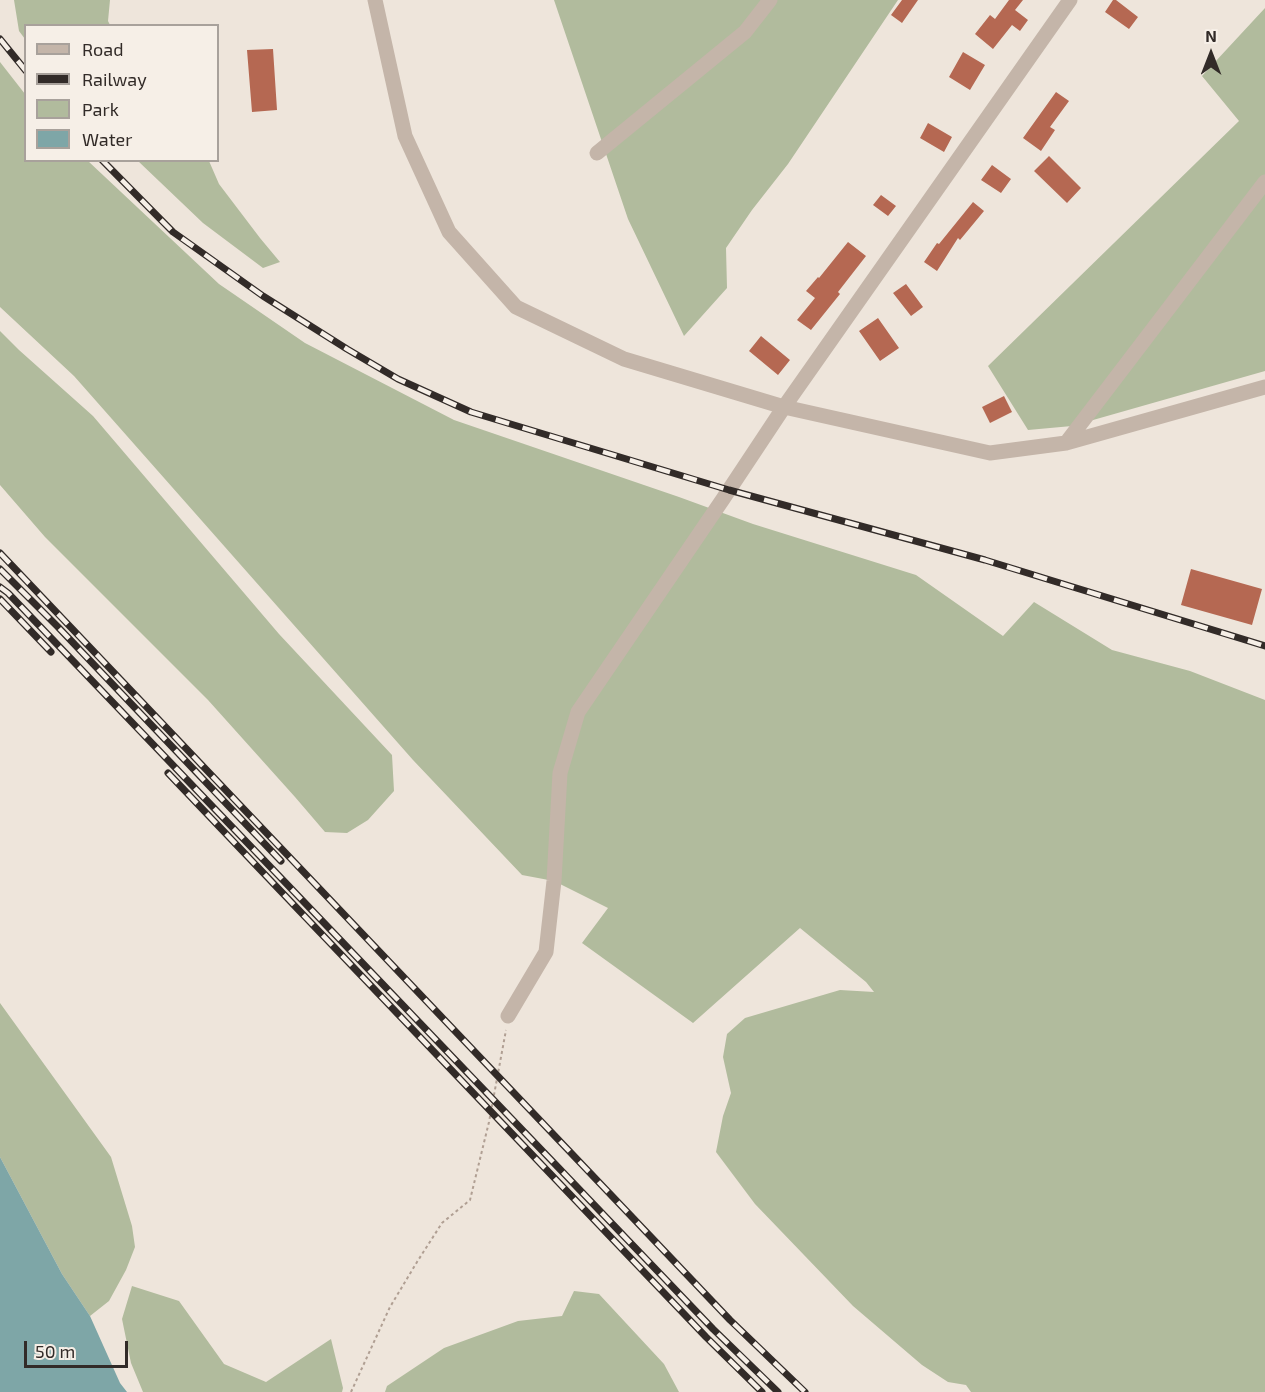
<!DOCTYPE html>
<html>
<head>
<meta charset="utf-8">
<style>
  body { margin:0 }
  #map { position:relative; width:1265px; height:1392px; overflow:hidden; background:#eee5db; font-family:"Exo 2",sans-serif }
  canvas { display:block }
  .legend { position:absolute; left:24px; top:24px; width:195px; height:138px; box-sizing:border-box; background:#f6efe7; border:2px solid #a8a19b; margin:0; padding:8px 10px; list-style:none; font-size:18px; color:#322b28 }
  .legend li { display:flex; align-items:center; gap:12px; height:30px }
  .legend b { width:30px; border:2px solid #a8a19b }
  .north { position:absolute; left:1181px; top:24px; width:60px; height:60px; -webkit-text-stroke:4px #f6efe7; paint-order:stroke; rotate:0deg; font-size:16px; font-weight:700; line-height:24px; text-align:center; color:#322b28 }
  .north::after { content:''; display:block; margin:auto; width:21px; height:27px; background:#322b28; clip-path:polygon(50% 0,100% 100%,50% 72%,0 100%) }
  .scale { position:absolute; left:24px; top:1341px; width:104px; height:27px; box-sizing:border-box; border:3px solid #322b28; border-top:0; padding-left:8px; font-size:18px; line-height:21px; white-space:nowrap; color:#322b28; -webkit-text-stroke:4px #f6efe7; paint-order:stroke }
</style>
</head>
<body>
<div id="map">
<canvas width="1265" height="1392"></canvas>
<ul class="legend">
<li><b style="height:8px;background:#c4b5a9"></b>Road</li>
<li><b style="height:8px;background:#322b28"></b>Railway</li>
<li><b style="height:16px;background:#b1bb9d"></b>Park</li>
<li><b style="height:16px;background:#7ea6a7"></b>Water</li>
</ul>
<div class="north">N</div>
<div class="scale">50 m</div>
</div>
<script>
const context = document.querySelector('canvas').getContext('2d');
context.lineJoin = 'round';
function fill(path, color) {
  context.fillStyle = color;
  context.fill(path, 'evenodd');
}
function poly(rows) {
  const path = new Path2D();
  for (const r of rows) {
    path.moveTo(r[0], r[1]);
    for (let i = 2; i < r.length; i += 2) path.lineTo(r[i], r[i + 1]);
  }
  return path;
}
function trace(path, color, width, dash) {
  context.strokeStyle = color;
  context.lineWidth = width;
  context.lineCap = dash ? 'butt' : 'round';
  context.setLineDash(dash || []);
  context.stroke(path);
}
const green = poly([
  [14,0,110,0,108,21,110,25,26,26,25,39,19,31],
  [554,0,898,0,788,164,752,210,726,248,727,288,684,336,628,219],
  [1265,8,1265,371,1072,426,1028,430,988,366,1239,121,1202,76],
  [0,62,25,94,26,160,88,161,219,284,305,343,454,420,679,497,753,524,916,575,1003,636,1034,602,1112,650,1190,671,1265,700,1265,1392,971,1392,966,1385,948,1382,922,1365,853,1306,755,1204,716,1152,723,1116,731,1093,723,1057,727,1034,745,1018,840,990,874,992,866,982,800,928,693,1023,582,943,608,908,554,881,522,875,413,760,74,376,0,307],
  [138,161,209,161,219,184,260,238,280,262,263,268,203,223],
  [0,331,19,350,93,416,279,634,392,755,394,791,368,820,347,833,325,832,295,797,208,700,45,537,0,485],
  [0,1003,111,1157,132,1226,135,1247,126,1270,109,1301,90,1316,62,1274,0,1157],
  [132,1286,179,1301,224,1364,266,1382,331,1339,343,1388,342,1392,143,1392,131,1363,122,1319],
  [574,1291,599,1294,664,1364,679,1392,385,1392,387,1386,444,1348,518,1321,562,1316]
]);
const water = poly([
  [0,1157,62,1274,90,1316,120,1383,127,1392,0,1392]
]);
const building = poly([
  [902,0,918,0,902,23,891,15],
  [1009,0,1023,0,1015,10,1028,20,1020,31,1012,25,993,49,975,34,990,15,995,19],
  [1113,0,1116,0,1138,17,1129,29,1105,12],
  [273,49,277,110,252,112,247,50],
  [963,52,985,65,970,90,949,77],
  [1056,92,1069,101,1050,127,1055,130,1041,151,1023,138],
  [928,123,952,137,944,152,920,138],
  [1049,156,1081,188,1067,203,1034,171],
  [992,165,1011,179,1001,193,981,180],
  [881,195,896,206,888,216,873,205],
  [973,202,984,211,960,240,958,238,937,271,924,262,937,243,939,244],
  [848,242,866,256,838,292,840,294,811,330,797,320,815,298,806,291,818,277,819,278],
  [906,284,923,307,911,316,893,293],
  [878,318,899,348,880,361,859,331],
  [761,336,790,360,778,375,749,351],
  [1004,396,1012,412,990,423,982,407],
  [1191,569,1262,589,1252,625,1181,605]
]);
const path = poly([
  [351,1392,390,1307,417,1262,442,1223,470,1200,489,1122,506,1030]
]);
const minor = poly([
  [375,0,405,136,449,232,516,307,624,359,784,407,990,453,1066,443,1265,387],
  [597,153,745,32,770,0],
  [1066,443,1265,182],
  [508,1016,546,952,554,881,560,773,578,712,723,499,784,407,1070,0]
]);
const rail = poly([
  [0,39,26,71],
  [102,160,173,232,263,296,347,349,398,379,471,412,729,490,985,560,1265,646],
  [0,553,730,1320,805,1392],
  [0,569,58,627,281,861],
  [0,587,8,593,713,1329,778,1392],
  [0,599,51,652],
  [168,773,706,1337,762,1392]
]);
fill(green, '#b1bb9d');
fill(water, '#7ea6a7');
fill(building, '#b56852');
trace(path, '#b09f93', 2, [3, 3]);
trace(minor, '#c4b5a9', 15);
trace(rail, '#322b28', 7);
trace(rail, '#f6efe7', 4.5, [14]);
</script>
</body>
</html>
